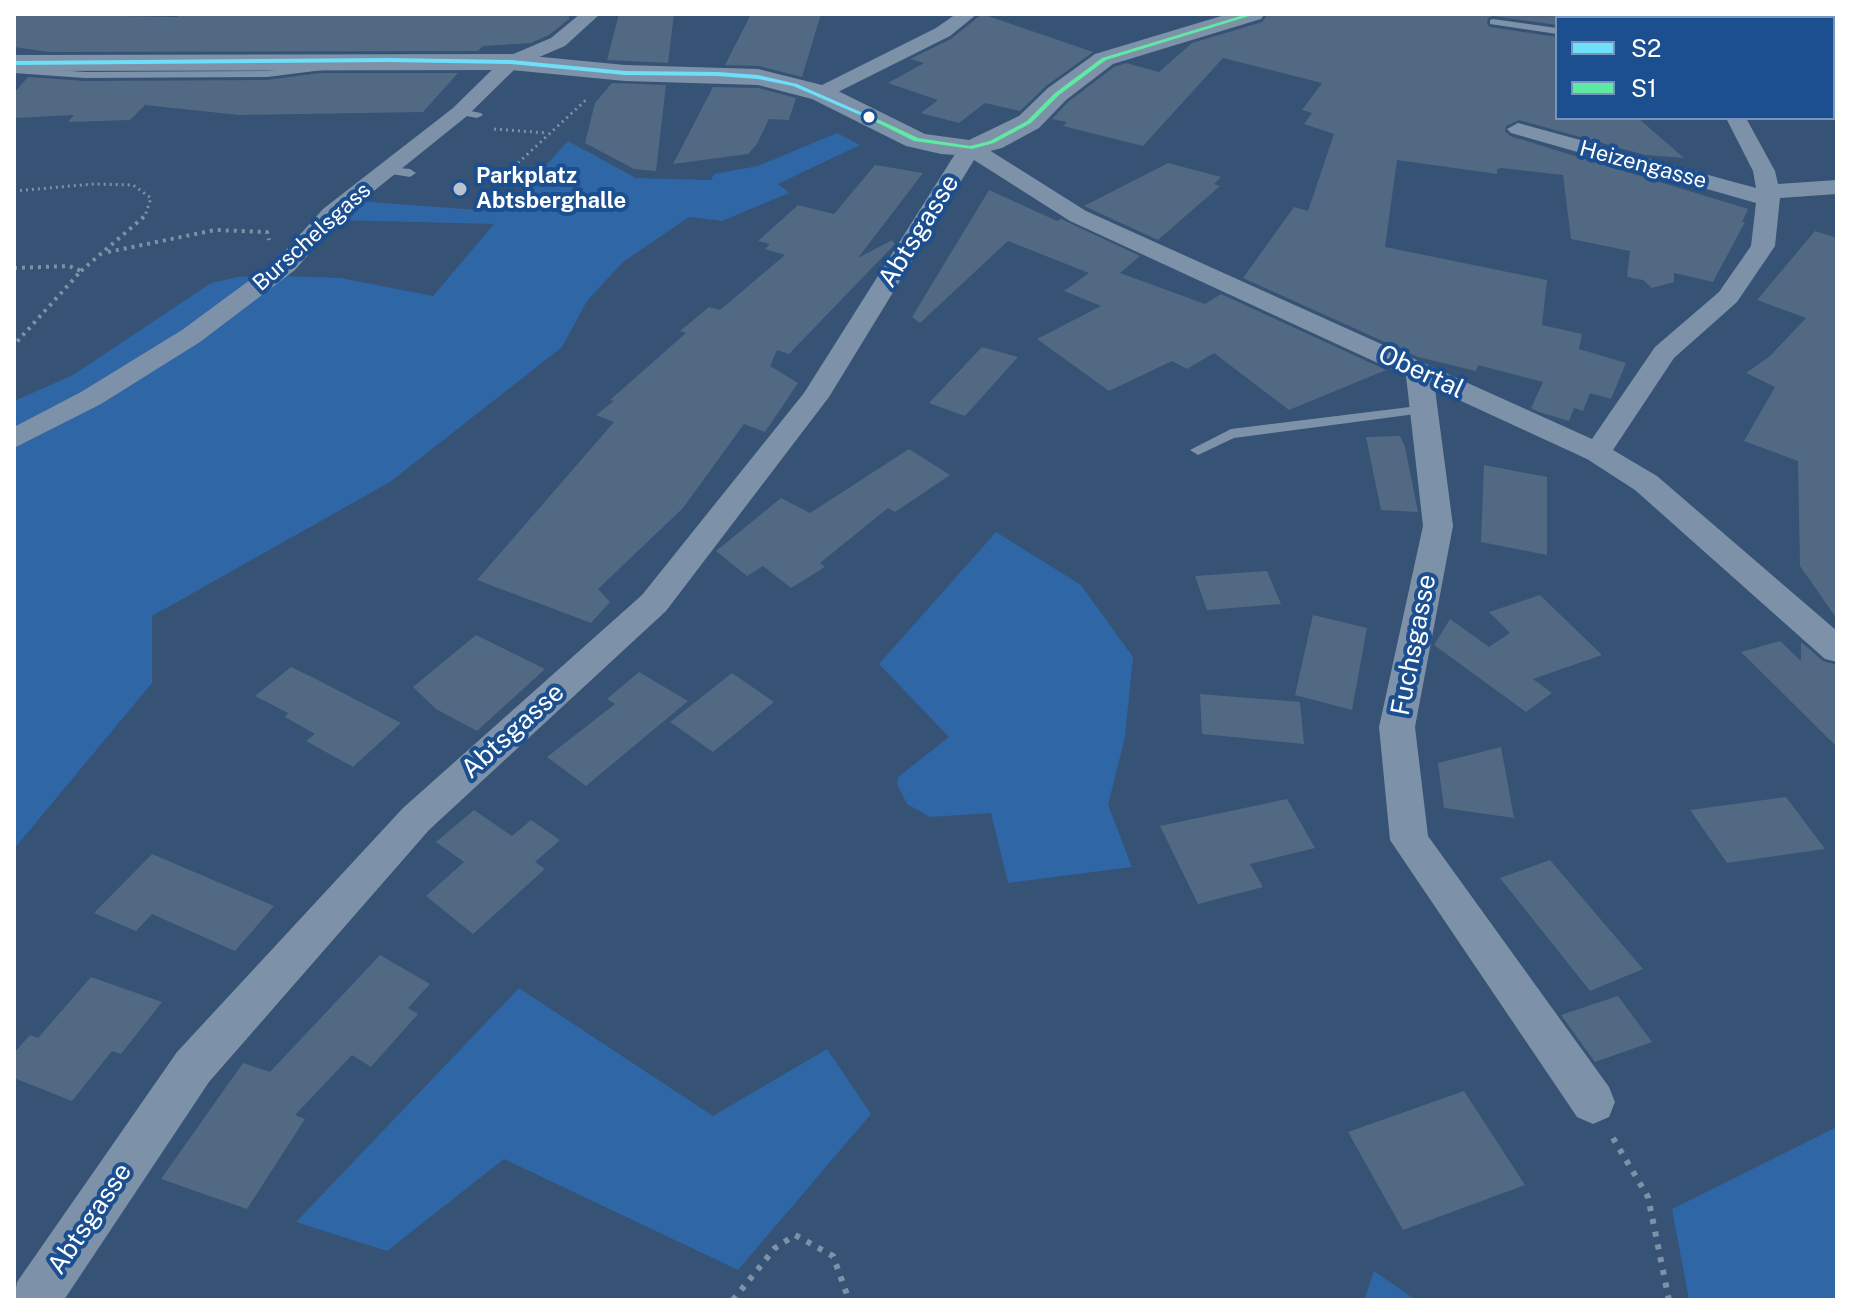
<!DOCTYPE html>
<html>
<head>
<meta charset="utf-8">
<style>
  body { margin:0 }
  #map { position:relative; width:1851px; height:1314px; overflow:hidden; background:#365274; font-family:"Public Sans",sans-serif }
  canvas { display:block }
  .frame { position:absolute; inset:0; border:16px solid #fff; pointer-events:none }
  .legend { position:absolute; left:1555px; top:16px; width:280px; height:104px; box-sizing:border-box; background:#1b4f8f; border:2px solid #7695bc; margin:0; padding:10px 14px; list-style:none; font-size:24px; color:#fff }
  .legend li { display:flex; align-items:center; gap:16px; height:40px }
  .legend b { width:40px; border:2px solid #7695bc }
</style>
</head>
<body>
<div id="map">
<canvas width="1851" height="1314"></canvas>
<div class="frame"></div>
<ul class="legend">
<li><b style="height:10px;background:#6ddff8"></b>S2</li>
<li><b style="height:10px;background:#60e9a3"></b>S1</li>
</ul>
</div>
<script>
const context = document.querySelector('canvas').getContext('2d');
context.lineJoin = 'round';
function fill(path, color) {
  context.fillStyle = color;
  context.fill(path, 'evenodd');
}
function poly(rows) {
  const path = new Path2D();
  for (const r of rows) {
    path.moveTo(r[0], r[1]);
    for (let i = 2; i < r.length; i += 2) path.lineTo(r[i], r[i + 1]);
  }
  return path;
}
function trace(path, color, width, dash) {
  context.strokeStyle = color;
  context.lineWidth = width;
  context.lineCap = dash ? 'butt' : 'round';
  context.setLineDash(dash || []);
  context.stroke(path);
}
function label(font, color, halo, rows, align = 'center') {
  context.font = font + ' "Public Sans",sans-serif';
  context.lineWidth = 8;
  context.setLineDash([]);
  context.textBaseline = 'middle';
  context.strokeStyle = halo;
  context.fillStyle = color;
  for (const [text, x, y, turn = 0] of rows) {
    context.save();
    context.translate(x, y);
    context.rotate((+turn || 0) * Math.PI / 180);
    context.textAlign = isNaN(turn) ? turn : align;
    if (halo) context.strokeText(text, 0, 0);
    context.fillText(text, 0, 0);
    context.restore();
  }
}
const green = poly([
  [837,133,860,145,778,184,789,193,722,221,689,217,623,262,587,301,562,347,390,482,152,616,152,683,14,849,14,443,282,276,341,278,433,296,494,224,337,220,358,201,504,212,568,141,636,178,711,180,714,174,758,166],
  [260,276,186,333,14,434,14,401,73,375,211,283,238,277],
  [996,532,1081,585,1133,657,1125,737,1108,805,1132,867,1008,883,991,813,930,817,907,804,897,784,898,777,949,737,879,664],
  [519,988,713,1116,827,1049,871,1114,738,1270,504,1159,387,1251,296,1222],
  [1837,1127,1837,1300,1689,1300,1672,1209],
  [1374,1271,1416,1300,1364,1300]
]);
const building = poly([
  [14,14,177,17,181,14,569,14,569,19,549,35,531,43,483,46,478,51,49,52,14,47],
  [619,14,674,14,668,63,607,60],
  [751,14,821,14,802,77,759,66,725,65],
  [982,14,1093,52,1046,86,1020,111,985,103,959,123,921,113,938,100,888,83,924,63,910,59,951,39],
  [1268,14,1557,14,1557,25,1493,16,1488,18,1487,24,1490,27,1557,37,1557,118,1638,118,1684,158,1645,155,1519,120,1506,126,1505,131,1510,136,1748,209,1742,222,1745,222,1713,282,1674,273,1674,282,1652,288,1643,280,1627,277,1630,251,1571,239,1563,175,1501,168,1497,169,1497,174,1397,160,1385,247,1547,280,1542,325,1582,334,1579,349,1626,363,1611,399,1590,393,1583,411,1574,408,1569,421,1539,412,1531,408,1543,382,1478,365,1476,371,1418,357,1243,278,1294,207,1308,211,1334,134,1304,124,1312,113,1302,110,1322,83,1223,58,1143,146,1063,126,1067,122,1052,119,1068,102,1114,67,1126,63,1159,72,1192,43,1262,22],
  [320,73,458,73,423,112,239,115,145,105,130,120,68,122,74,115,14,118,14,93,28,77,85,81,267,80],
  [612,83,666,85,656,171,634,169,585,143,595,103],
  [713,87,758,88,796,98,789,120,769,119,757,144,748,154,673,164],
  [1168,163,1221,177,1214,184,1220,186,1158,240,1084,206],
  [875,165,923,173,858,258,892,240,895,244,789,354,777,350,770,366,798,383,765,432,744,424,683,508,598,589,610,602,591,623,477,580,614,422,596,415,614,401,610,400,686,333,680,331,709,307,720,310,785,255,765,249,770,244,758,241,798,205,834,214],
  [989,190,1057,221,1061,219,1140,256,1120,273,1205,304,1221,294,1386,370,1289,410,1214,353,1187,369,1172,361,1109,391,1037,339,1101,306,1064,291,1089,273,1008,241,920,323,912,317],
  [1815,231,1837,238,1837,619,1800,566,1798,461,1744,441,1775,387,1746,373,1770,356,1806,318,1757,300],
  [982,347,1018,357,965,416,929,403],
  [1400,436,1405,447,1418,512,1381,510,1366,437],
  [909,449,950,475,895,512,888,508,820,563,825,567,791,588,763,566,747,576,716,551,781,498,810,513],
  [1484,465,1547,477,1547,555,1481,542],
  [1267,571,1281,604,1207,610,1195,576],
  [1540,595,1602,655,1533,679,1552,693,1526,712,1434,645,1450,619,1489,647,1510,633,1489,612],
  [1313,615,1367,628,1352,710,1295,695],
  [476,635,545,669,477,731,436,709,413,687],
  [1780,641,1801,661,1801,642,1823,661,1837,665,1837,747,1741,652],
  [291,667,314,678,401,723,353,767,306,741,315,734,285,717,288,713,255,696],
  [639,672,688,701,586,786,547,757,615,704,607,699],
  [732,673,774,702,713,752,670,722],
  [1200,694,1300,702,1304,744,1202,734],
  [1501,747,1514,818,1444,808,1438,763],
  [1786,797,1825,849,1727,863,1690,810],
  [1287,799,1315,848,1250,864,1263,887,1198,904,1160,826],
  [474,810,512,836,531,820,560,840,535,862,545,869,473,934,426,896,464,862,436,842],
  [152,854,274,906,235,951,152,914,136,931,94,913],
  [1550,860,1643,969,1590,991,1500,878],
  [380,955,430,984,408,1008,418,1014,371,1067,352,1055,295,1115,305,1119,247,1209,161,1179,243,1063,270,1072],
  [91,977,162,1002,121,1054,112,1051,72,1101,14,1078,14,1053,30,1035,38,1038],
  [1618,996,1652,1042,1595,1062,1561,1015],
  [1464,1091,1525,1185,1403,1230,1348,1132]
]);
const pathFar2 = poly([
  [494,129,547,133],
  [518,163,588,98],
  [14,191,94,184,133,185,151,198,145,216]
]);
const pathFar1 = poly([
  [108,252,215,230,267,232,269,240],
  [14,268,69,266,81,271,14,345],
  [81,271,147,214]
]);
const path = poly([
  [1613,1138,1648,1197,1669,1300],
  [733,1300,775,1248,795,1235,833,1256,849,1300]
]);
const service = poly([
  [1493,19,1557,28,1557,34,1490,24,1490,20,1493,19],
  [319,65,324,68,323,70,267,77,85,78,14,73,14,67,85,72,267,71,319,65],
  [460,109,481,113,483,115,477,118,456,114,455,112,460,109],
  [389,167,410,169,416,173,410,177,385,173,383,171,389,167],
  [1426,405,1431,406,1431,412,1234,438,1198,455,1190,450,1231,429,1426,405]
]);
const minor = poly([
  [580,14,600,14,565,46,518,66,467,116,339,219,295,270,200,342,101,404,14,448,14,427,81,392,182,330,277,260,323,209,453,108,504,58,551,38,580,14],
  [956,14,977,14,950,36,828,97,821,99,811,93,814,89,936,28,956,14],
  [1661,14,1679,14,1682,18,1664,18,1661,14],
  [1726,118,1746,118,1775,171,1778,184,1837,180,1837,194,1780,198,1775,246,1737,302,1674,358,1613,450,1657,476,1837,631,1837,662,1825,659,1635,490,1587,459,1435,389,1453,526,1415,727,1428,836,1609,1087,1615,1102,1609,1117,1593,1124,1577,1117,1390,840,1379,727,1423,526,1406,376,1070,221,974,160,829,397,666,611,429,830,209,1082,64,1300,14,1300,17,1282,177,1052,403,808,642,595,804,393,962,143,978,143,1086,211,1592,439,1655,347,1719,292,1751,246,1756,203,1511,133,1507,129,1518,123,1756,188,1753,171,1726,118]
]);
const tertiary = poly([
  [1228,14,1265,14,1261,19,1113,64,1066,100,1039,128,1002,148,970,156,941,154,906,146,812,99,758,85,625,81,511,70,14,71,14,55,511,54,625,65,758,69,830,87,925,134,969,140,1019,116,1048,88,1095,54,1228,14]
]);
const bus1 = poly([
  [387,58,511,60,625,71,718,72,758,75,797,84,872,117,867,118,793,86,758,79,718,76,625,75,511,64,387,62,14,65,14,61,387,58]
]);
const bus2 = poly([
  [1247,14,1256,14,1106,60,1059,95,1031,123,994,143,972,149,914,141,866,117,871,116,918,138,970,146,990,141,1027,121,1055,93,1102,58,1247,14]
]);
const markers = [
  [869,117,7,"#fff"],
  [460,189,8,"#b9c2ce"]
];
const farStreetnames = [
  ["Heizengasse",1643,165,15],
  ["Burschelsgass",312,237,-42]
];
const farPoinames = [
  ["Parkplatz",476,176],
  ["Abtsberghalle",476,201]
];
const streetNames = [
  ["Abtsgasse",919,231,-58],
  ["Obertal",1421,372,25],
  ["Fuchsgasse",1414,645,-79],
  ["Abtsgasse",513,731,-42],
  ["Abtsgasse",90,1219,-56]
];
fill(green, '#2f66a5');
fill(building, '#526984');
trace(pathFar2, '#7d92a8', 3, [2, 4]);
trace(pathFar1, '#7d92a8', 4, [3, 5]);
trace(path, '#7d92a8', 6, [5, 8]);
fill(service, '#7d92a8');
fill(minor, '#7d92a8');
fill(tertiary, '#7d92a8');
fill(bus1, '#6ddff8');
fill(bus2, '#60e9a3');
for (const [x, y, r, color] of markers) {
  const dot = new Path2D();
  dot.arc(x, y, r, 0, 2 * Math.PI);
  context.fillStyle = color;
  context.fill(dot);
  trace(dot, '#1b4f8f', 3);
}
label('22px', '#fff', '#1b4f8f', farStreetnames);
label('bold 22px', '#fff', '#1b4f8f', farPoinames, 'left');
label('26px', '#fff', '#1b4f8f', streetNames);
</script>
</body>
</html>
